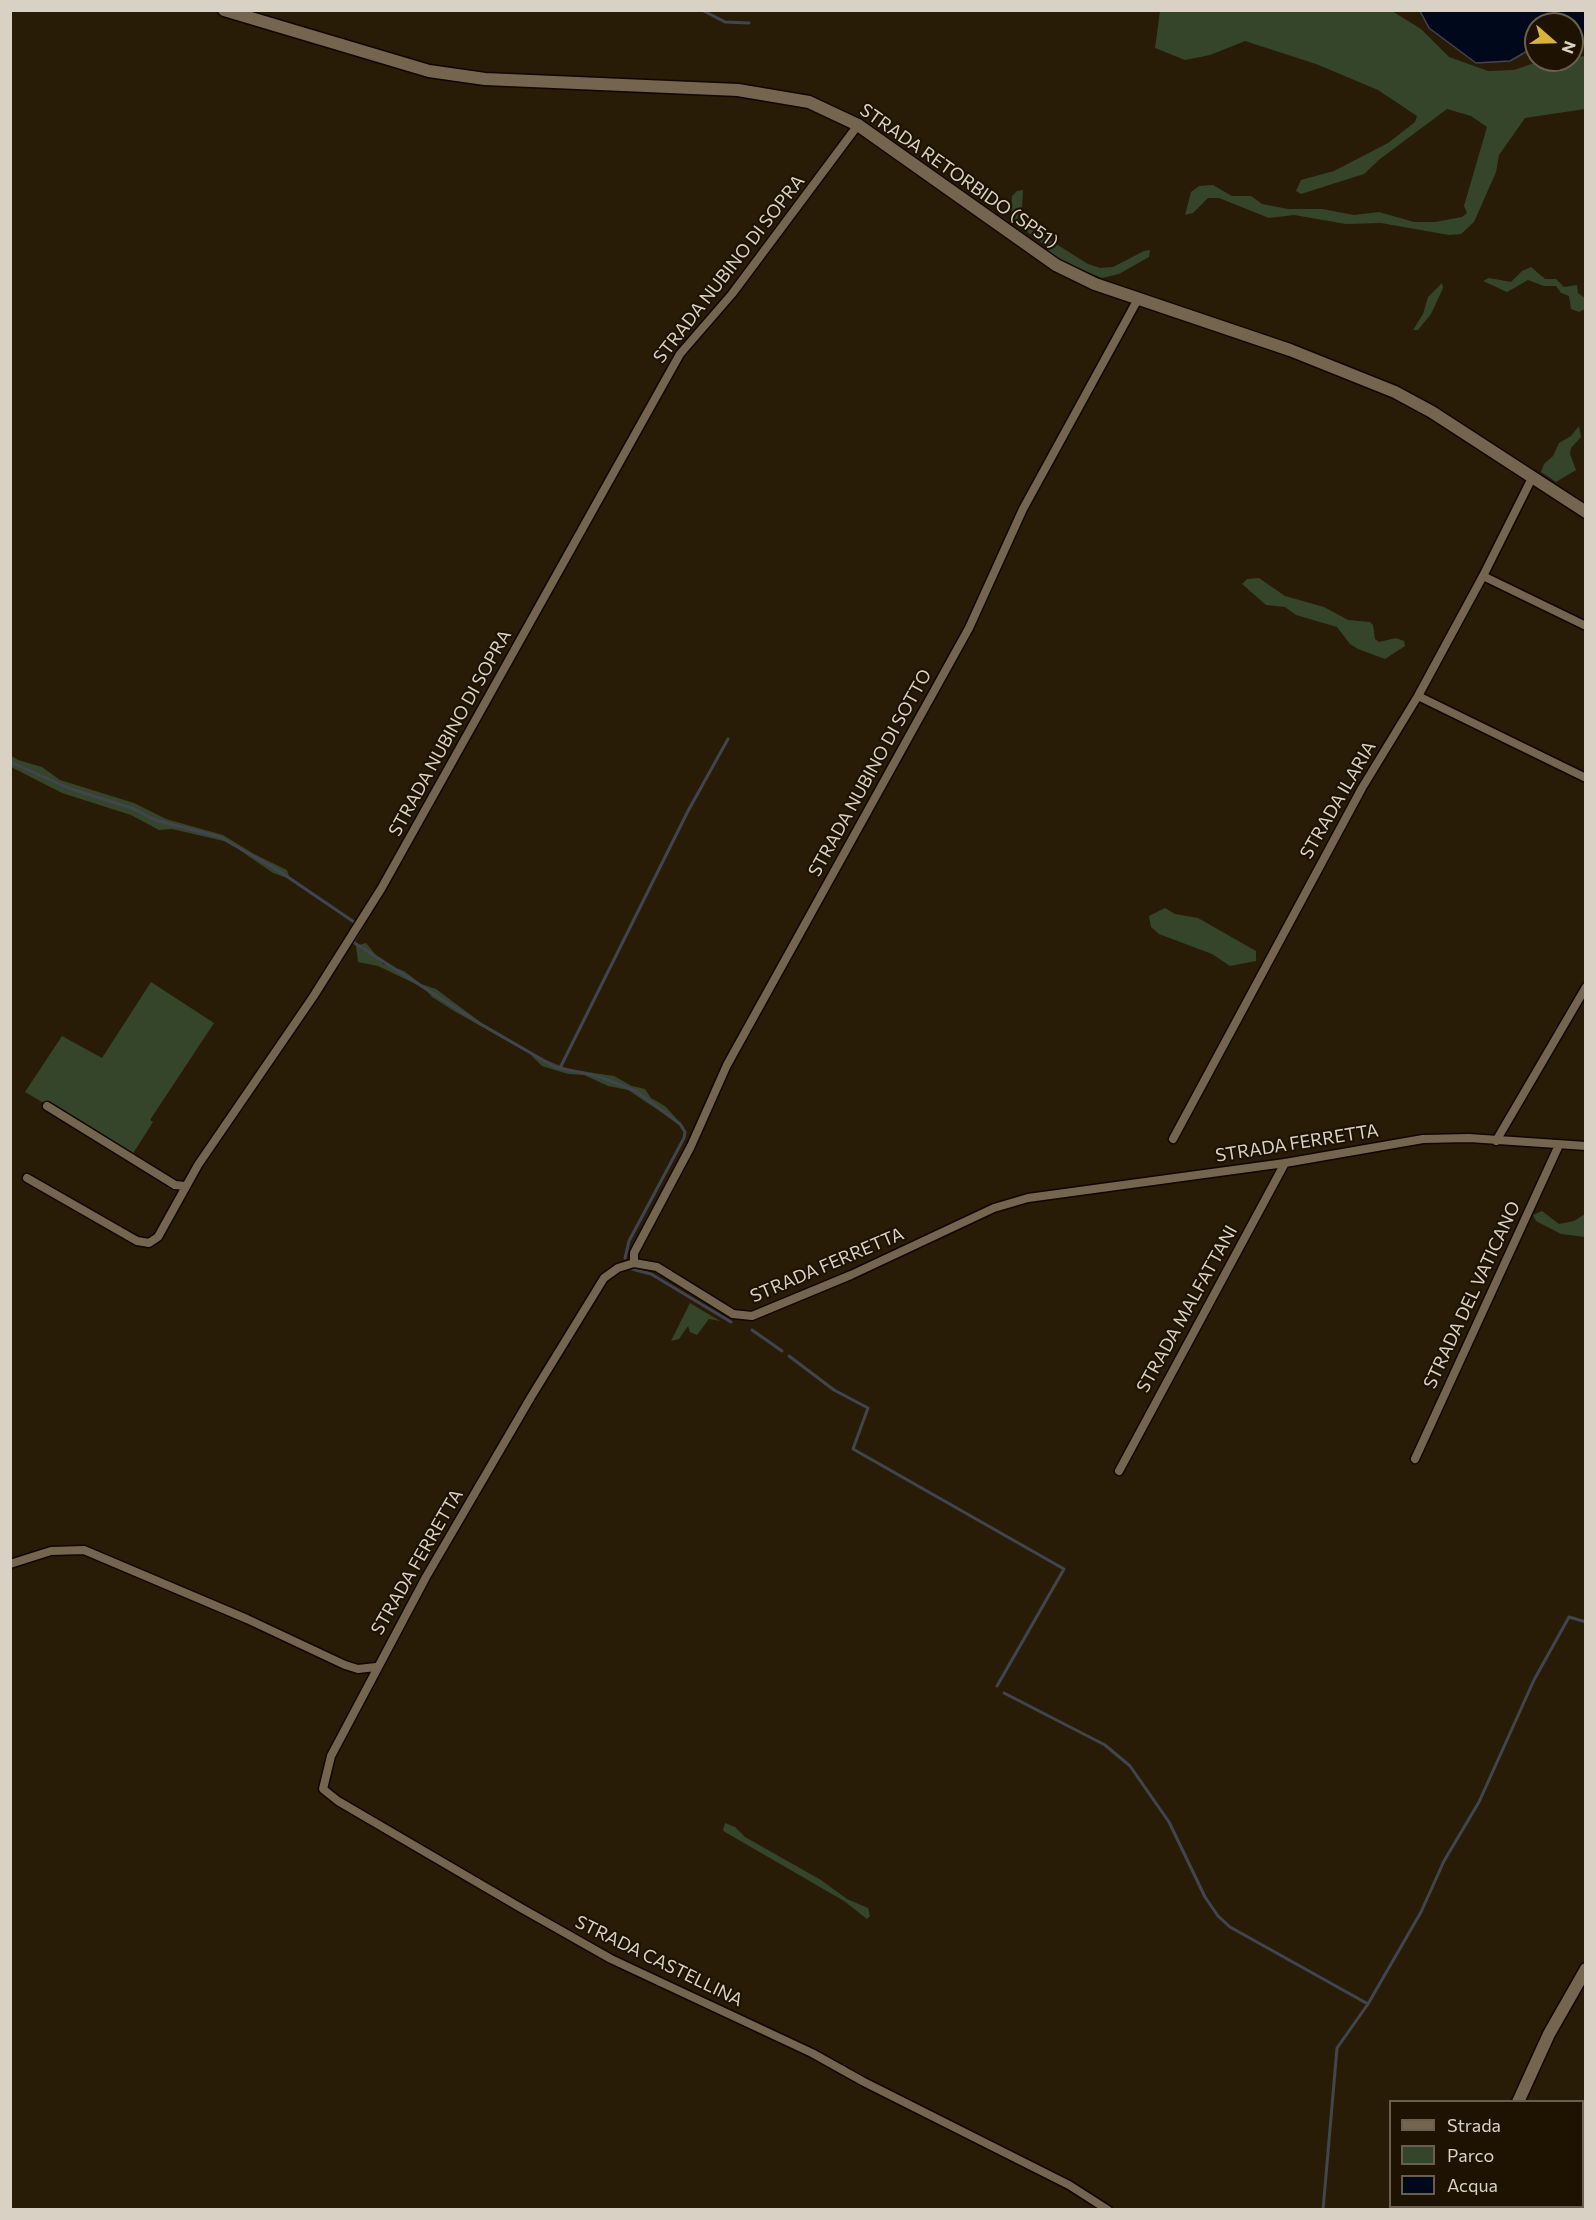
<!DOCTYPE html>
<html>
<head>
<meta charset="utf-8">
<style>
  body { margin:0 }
  #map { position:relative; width:1596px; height:2220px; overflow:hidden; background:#281c07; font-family:Commissioner,sans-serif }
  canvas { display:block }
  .frame { position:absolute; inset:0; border:12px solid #d9d1c4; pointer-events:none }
  .legend { position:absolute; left:1389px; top:2100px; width:195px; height:108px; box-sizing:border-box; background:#1e1301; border:2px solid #695f4f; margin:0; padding:8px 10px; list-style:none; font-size:18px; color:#d9d1c4 }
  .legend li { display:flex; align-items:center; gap:12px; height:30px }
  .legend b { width:30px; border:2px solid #695f4f }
  .north { position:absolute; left:1524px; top:12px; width:60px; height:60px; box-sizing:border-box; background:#1e1301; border:2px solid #695f4f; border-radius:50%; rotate:110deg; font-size:16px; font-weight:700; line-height:24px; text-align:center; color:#d9d1c4 }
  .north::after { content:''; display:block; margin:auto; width:21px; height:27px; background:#d9b334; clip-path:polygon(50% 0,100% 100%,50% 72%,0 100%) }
</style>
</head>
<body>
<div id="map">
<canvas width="1596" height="2220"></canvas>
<div class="frame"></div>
<ul class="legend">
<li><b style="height:8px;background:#74654f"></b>Strada</li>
<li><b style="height:16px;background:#34452a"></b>Parco</li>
<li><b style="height:16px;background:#00091c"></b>Acqua</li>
</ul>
<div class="north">N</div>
</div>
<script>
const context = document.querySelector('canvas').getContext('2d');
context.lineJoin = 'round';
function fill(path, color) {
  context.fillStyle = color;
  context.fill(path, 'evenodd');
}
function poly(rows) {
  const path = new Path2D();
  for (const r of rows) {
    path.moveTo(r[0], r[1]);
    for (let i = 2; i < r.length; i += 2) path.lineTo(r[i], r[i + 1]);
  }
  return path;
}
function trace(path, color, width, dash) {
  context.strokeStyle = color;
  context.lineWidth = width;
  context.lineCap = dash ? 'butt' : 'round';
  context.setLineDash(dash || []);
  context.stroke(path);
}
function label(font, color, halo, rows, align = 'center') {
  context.font = font + ' Commissioner,sans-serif';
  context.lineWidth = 4.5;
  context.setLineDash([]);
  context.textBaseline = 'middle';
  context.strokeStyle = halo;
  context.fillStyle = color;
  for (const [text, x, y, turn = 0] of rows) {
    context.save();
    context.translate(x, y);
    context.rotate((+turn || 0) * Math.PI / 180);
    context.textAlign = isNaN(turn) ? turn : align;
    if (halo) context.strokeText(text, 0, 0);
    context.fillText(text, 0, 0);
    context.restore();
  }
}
const green = poly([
  [1160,11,1392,11,1421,29,1449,57,1488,71,1514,70,1543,60,1572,60,1572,58,1585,56,1585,109,1525,118,1499,155,1496,172,1474,222,1461,234,1449,235,1381,223,1346,224,1294,215,1269,218,1219,198,1208,198,1193,213,1185,215,1191,192,1199,186,1213,185,1232,196,1251,196,1262,204,1288,209,1322,209,1354,215,1379,212,1414,222,1435,222,1462,217,1467,213,1464,206,1487,127,1471,116,1447,109,1380,159,1364,174,1301,194,1296,191,1301,180,1334,171,1388,143,1415,122,1417,116,1378,90,1316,64,1245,41,1210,55,1185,60,1155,48],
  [1023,190,1022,209,1024,214,1045,237,1088,264,1100,268,1113,267,1144,251,1150,250,1149,257,1119,274,1102,278,1056,259,1039,240,1018,226,1011,216,1012,196,1017,191],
  [1531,267,1545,279,1556,279,1564,287,1577,285,1578,293,1585,298,1585,309,1579,312,1571,309,1569,296,1561,293,1556,286,1544,286,1528,280,1507,292,1483,281,1489,278,1511,282,1522,271],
  [1442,283,1443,288,1431,314,1418,330,1413,330,1423,314,1428,297],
  [1579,426,1581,437,1571,448,1570,454,1576,470,1556,482,1541,472,1544,464,1553,456,1559,443,1571,436],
  [1259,578,1285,596,1324,607,1348,620,1370,622,1373,625,1375,639,1379,642,1396,638,1404,641,1405,646,1385,659,1358,649,1350,644,1337,627,1296,615,1285,607,1266,605,1242,584,1247,579],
  [10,755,18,760,42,767,60,780,134,803,166,819,223,835,254,854,287,870,290,879,273,873,228,842,172,829,159,830,131,815,62,793,11,767],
  [1165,908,1175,914,1198,918,1256,951,1256,961,1230,966,1212,954,1159,934,1151,927,1149,916],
  [366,943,383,964,404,971,421,984,436,989,483,1024,541,1058,568,1069,614,1076,632,1086,645,1089,651,1098,665,1106,685,1128,628,1090,608,1086,584,1075,568,1074,542,1066,530,1054,454,1011,432,997,424,988,378,966,358,962,356,946],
  [151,982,214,1023,150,1120,153,1122,132,1155,25,1092,62,1036,102,1058],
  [1542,1211,1559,1224,1574,1221,1585,1214,1585,1237,1561,1234,1536,1221,1533,1215],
  [690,1303,720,1321,709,1319,697,1335,690,1332,688,1326,679,1339,671,1341],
  [725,1823,735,1827,745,1837,821,1880,847,1899,868,1908,870,1916,867,1919,844,1901,725,1832,723,1830]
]);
const water = poly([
  [1420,11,1585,11,1585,41,1572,42,1572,24,1536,24,1536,46,1510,61,1476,63,1429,28,1420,11]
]);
const stream = poly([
  [702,10,725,22,749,23],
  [10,762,71,789,132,808,155,820,220,837,276,869,354,922],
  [362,927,353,942,479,1023,555,1067,597,1076,636,1091,680,1124,685,1132,684,1138,629,1241,625,1258],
  [560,1068,688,811,728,739],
  [632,1269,651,1274,731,1322],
  [752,1330,782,1351],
  [789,1356,834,1390,868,1408,853,1449,1064,1569,997,1686],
  [1004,1693,1105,1745,1130,1766,1169,1822,1205,1897,1218,1916,1230,1927,1368,2004],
  [1323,2210,1337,2048,1368,2004,1421,1912,1444,1861,1479,1802,1534,1680,1569,1617,1586,1622]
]);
const street = poly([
  [1483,576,1586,626],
  [1418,696,1586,778],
  [47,1106,175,1185,185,1186],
  [1173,1139,1362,788,1418,696,1483,576,1532,478],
  [1496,1141,1586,987],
  [27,1178,137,1241,149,1243,158,1237,198,1165,313,997,381,889,680,354,732,294,858,125],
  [634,1263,634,1253,691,1146,727,1065,969,628,1023,509,1138,299],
  [1415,1459,1559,1145],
  [1119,1471,1285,1163],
  [10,1564,51,1551,84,1550,247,1619,345,1665,358,1669,376,1667],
  [1108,2210,1069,2185,864,2082,812,2053,611,1959,521,1908,338,1801,323,1789,331,1756,426,1577,531,1397,604,1278,618,1268,634,1263,657,1267,733,1314,752,1316,851,1275,994,1208,1028,1198,1285,1163,1423,1139,1469,1138,1586,1146]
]);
const secondary = poly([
  [224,10,429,71,485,79,738,90,809,102,858,125,1056,265,1095,284,1290,350,1395,392,1432,412,1586,512],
  [1518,2102,1549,2034,1586,1969],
  [1439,2210,1442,2206]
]);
const streetNames = [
  ["STRADA RETORBIDO (SP51)",959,176,35],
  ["STRADA NUBINO DI SOPRA",729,269,-52],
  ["STRADA NUBINO DI SOPRA",450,733,-61],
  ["STRADA NUBINO DI SOTTO",870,773,-61],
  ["STRADA ILARIA",1338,800,-60],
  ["STRADA FERRETTA",1297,1143,-9],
  ["STRADA FERRETTA",827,1265,-23],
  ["STRADA DEL VATICANO",1472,1295,-65],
  ["STRADA MALFATTANI",1187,1309,-61],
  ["STRADA FERRETTA",417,1562,-60],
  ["STRADA CASTELLINA",659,1961,26]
];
fill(green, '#34452a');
fill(water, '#00091c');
trace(water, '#41454e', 1.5);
trace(stream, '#41454e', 3);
trace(street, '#110600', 11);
trace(secondary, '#110600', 15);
trace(street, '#74654f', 8);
trace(secondary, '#74654f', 12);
label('18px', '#d9d1c4', '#1e1301', streetNames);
</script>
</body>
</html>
